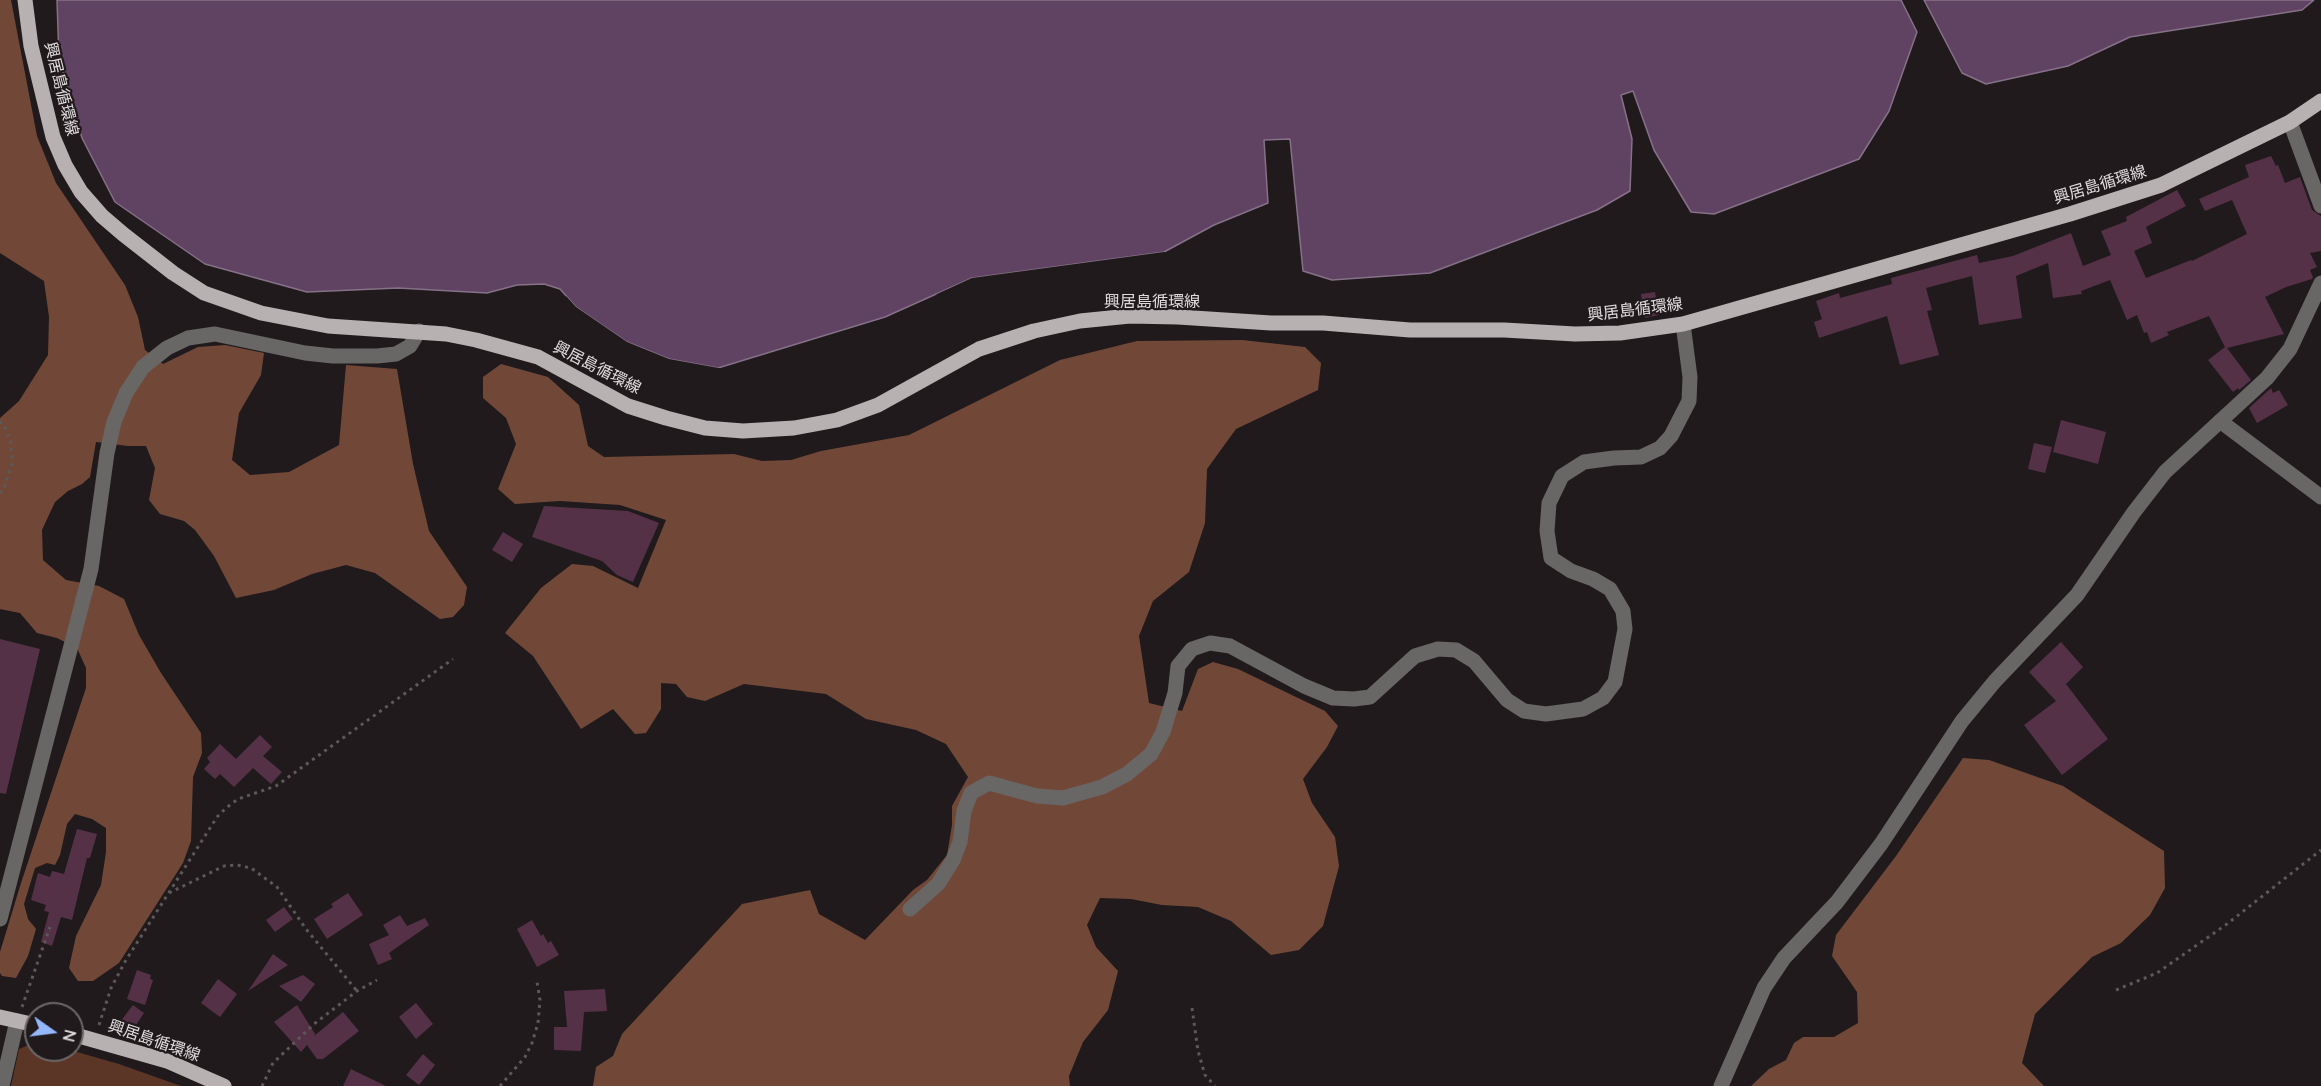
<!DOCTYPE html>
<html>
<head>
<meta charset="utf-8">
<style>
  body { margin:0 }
  #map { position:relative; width:2321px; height:1086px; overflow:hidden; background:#201a1c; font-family:Quicksand,sans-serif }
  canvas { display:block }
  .north { position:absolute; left:24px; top:1002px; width:60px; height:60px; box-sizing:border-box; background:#201a1c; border:2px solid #6d6869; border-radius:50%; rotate:104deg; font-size:16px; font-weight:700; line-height:24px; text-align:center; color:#e0dcdd }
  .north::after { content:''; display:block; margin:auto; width:21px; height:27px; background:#94b7fd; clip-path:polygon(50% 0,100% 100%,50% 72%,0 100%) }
</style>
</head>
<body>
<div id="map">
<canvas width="2321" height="1086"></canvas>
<div class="north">N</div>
</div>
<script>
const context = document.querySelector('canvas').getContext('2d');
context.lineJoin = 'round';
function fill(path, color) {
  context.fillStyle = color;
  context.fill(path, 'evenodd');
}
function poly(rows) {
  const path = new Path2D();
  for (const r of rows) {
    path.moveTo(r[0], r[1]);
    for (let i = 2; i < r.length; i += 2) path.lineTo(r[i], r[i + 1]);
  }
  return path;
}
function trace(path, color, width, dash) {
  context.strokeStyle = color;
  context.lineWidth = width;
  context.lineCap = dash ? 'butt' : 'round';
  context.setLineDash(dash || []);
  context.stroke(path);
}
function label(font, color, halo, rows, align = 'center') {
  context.font = font + ' Quicksand,"Noto Sans JP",sans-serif';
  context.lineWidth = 4.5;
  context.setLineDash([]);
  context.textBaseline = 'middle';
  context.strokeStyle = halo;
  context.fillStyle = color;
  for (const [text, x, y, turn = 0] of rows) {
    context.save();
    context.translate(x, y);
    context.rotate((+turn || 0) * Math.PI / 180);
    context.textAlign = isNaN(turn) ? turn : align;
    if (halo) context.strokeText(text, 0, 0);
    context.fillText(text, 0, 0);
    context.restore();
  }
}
const green = poly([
  [36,1042,36,1050,70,1050,119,1064,181,1086,11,1086,19,1049]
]);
const forest = poly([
  [0,0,11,0,37,136,56,183,125,285,138,317,145,350,163,364,198,347,225,345,264,353,261,375,239,413,232,460,250,475,289,472,339,445,346,365,397,369,413,464,429,531,467,587,464,605,453,617,440,619,375,573,346,565,312,574,274,590,236,598,214,556,195,530,184,521,160,514,149,500,155,468,146,446,128,446,96,442,90,477,82,484,68,491,55,502,42,530,43,560,66,580,99,586,124,599,139,635,161,673,201,733,202,753,193,777,191,841,183,863,119,963,93,981,78,981,69,968,76,936,101,885,106,852,106,828,92,819,75,814,67,824,60,855,55,865,47,863,35,868,24,904,28,919,36,929,28,956,16,978,2,976,0,973,0,952,21,883,86,688,86,668,77,648,57,638,37,633,20,613,0,609,0,418,19,401,48,355,49,317,44,281,0,253],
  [1242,340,1305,347,1321,363,1318,390,1236,429,1207,469,1205,523,1189,572,1153,601,1139,636,1149,703,1182,711,1198,669,1213,662,1238,669,1325,711,1338,726,1327,747,1303,779,1312,803,1335,837,1339,866,1323,926,1299,950,1271,955,1231,921,1198,907,1162,905,1131,899,1100,898,1087,925,1096,947,1118,971,1108,1010,1083,1042,1069,1076,1070,1086,593,1086,596,1067,613,1056,622,1034,742,904,810,890,819,914,865,940,913,890,927,880,947,855,952,825,952,806,968,777,946,744,916,730,866,719,826,694,744,684,705,701,687,697,676,684,661,683,661,709,646,733,635,734,613,709,581,729,533,656,505,633,541,588,572,564,593,566,638,588,666,520,620,505,560,501,515,504,498,489,516,444,506,418,483,398,483,377,501,364,548,377,579,405,588,446,604,457,734,454,762,461,791,460,821,451,909,435,1060,360,1137,341],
  [1963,758,1989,760,2063,786,2164,851,2165,888,2150,915,2121,943,2092,957,2035,1014,2022,1063,2044,1086,1751,1086,1769,1069,1786,1060,1794,1043,1803,1037,1834,1037,1858,1023,1857,992,1832,956,1836,935,1896,856]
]);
const water = poly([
  [57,0,1901,0,1917,32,1889,111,1859,159,1714,214,1691,212,1654,150,1633,91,1621,95,1632,139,1630,191,1597,210,1430,273,1332,280,1303,271,1290,139,1264,140,1268,203,1214,225,1164,252,972,278,885,317,718,368,669,359,627,342,576,307,560,289,544,284,517,285,487,293,398,288,307,292,205,264,115,202,82,138,59,59,57,0],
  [1924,0,2314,0,2302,10,2130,37,2068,66,1986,84,1962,73,1924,0]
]);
const pier = poly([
  [1164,252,1168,253,973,281,933,299,937,294,972,278],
  [566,296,576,307,627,342,669,359,724,369,717,371,669,362,625,344,574,309,565,299]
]);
const building = poly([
  [2271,156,2276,166,2278,165,2285,183,2300,177,2312,210,2321,216,2321,251,2310,253,2317,267,2310,270,2313,277,2312,279,2286,287,2265,297,2284,334,2227,348,2251,380,2239,390,2238,388,2233,392,2208,360,2225,347,2209,316,2167,332,2169,335,2151,343,2147,332,2144,333,2137,315,2127,320,2110,280,2081,291,2082,294,2053,298,2048,263,2016,276,2022,318,1979,325,1972,276,1926,288,1932,310,1927,311,1939,355,1900,365,1887,316,1819,338,1814,322,1822,319,1816,301,1839,293,1840,298,1892,284,1891,278,1977,255,1979,263,2013,256,2071,233,2083,266,2111,255,2101,231,2127,221,2126,217,2177,190,2186,206,2146,227,2152,243,2134,251,2146,278,2191,260,2192,261,2247,234,2232,200,2205,211,2199,199,2249,177,2245,165],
  [1655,292,1659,315,1645,318,1641,294],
  [2271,388,2273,393,2279,390,2288,405,2257,423,2249,408],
  [2061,420,2106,432,2098,464,2053,452],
  [2034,443,2052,447,2045,473,2028,469],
  [544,506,628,511,659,523,633,582,617,575,602,561,532,537],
  [503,532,523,544,512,562,492,550],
  [0,639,40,649,6,794,0,793],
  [2061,642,2083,667,2066,684,2108,739,2062,775,2024,725,2056,701,2029,672],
  [260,735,272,747,263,756,282,772,271,784,253,768,234,787,220,774,215,779,204,769,210,762,207,758,220,744,236,759],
  [77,829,97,834,90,858,87,858,72,920,61,917,52,946,41,942,49,912,44,911,46,905,31,900,38,873,50,877,52,871,64,874],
  [348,893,363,915,327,939,314,919,333,907,331,904],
  [284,907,293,919,275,932,266,920],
  [400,915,407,926,425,918,429,925,389,953,392,959,378,965,369,944,389,935,383,925],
  [532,920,541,936,543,934,548,943,551,941,559,955,537,967,517,929],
  [273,954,288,965,248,991],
  [137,970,151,975,150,979,153,980,145,1005,127,999],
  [303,975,315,984,301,1002,279,986],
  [218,979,237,994,220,1017,201,1003],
  [605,989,607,1011,584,1012,581,1051,554,1050,554,1027,567,1027,564,991],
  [416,1003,433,1024,416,1039,399,1017],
  [133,1005,144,1013,132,1031,120,1022],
  [297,1005,315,1034,314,1036,343,1012,359,1031,323,1059,317,1059,307,1045,301,1052,274,1022],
  [423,1054,435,1065,419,1085,406,1075],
  [351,1069,357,1072,386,1086,343,1086]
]);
const path = poly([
  [0,421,6,429,11,443,12,464,5,485,0,494],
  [169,893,224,866,237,865,251,868,277,887,306,929,357,991],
  [2116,990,2157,973,2227,924,2321,850],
  [22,1007,50,927],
  [1192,1008,1198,1051,1205,1075,1215,1086],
  [99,1025,111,988,126,960,217,817,226,808,238,799,276,786,453,659],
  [262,1086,273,1063,314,1024,357,991,377,980],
  [500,1086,525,1057,532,1043,538,1023,540,1000,537,982]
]);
const minor = poly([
  [2290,122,2321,206],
  [2220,421,2321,497],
  [910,909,938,884,953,860,960,842,964,811,971,793,989,783,1037,796,1063,798,1102,787,1127,774,1151,754,1163,732,1175,693,1178,666,1192,649,1210,643,1230,646,1304,686,1333,698,1354,699,1370,697,1415,656,1438,649,1456,650,1474,661,1507,700,1524,711,1546,714,1583,709,1603,698,1615,682,1625,629,1623,611,1610,589,1593,579,1571,571,1551,558,1547,531,1549,503,1562,476,1584,462,1614,458,1641,457,1660,448,1671,436,1689,401,1690,377,1683,324],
  [0,919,91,569,107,453,114,422,126,393,143,367,167,348,188,338,215,334,305,353,333,356,377,356,396,354,410,346,419,331],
  [2,1086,17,1021],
  [1721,1086,1764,988,1784,958,1837,902,1881,844,1962,721,1995,681,2077,595,2134,512,2165,472,2267,378,2290,349,2321,283]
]);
const major = poly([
  [25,0,31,46,53,137,65,165,81,192,102,216,123,234,173,273,204,293,261,313,328,326,446,334,476,340,538,357,628,406,666,418,705,428,743,431,794,428,837,420,878,405,979,349,1034,331,1080,321,1130,316,1178,317,1271,323,1323,323,1410,330,1504,330,1575,334,1620,333,1683,324,2070,214,2161,185,2290,122,2321,101],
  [0,1017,36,1025],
  [72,1034,167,1061,224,1086]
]);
const streetNames = [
  ["興居島循環線",61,89,76],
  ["興居島循環線",2100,185,-17],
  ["興居島循環線",1152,302],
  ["興居島循環線",1635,310,-7],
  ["興居島循環線",597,368,27],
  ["興居島循環線",154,1041,19]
];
fill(green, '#5b3525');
fill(forest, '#714838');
fill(water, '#604363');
trace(water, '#867188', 1.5);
fill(pier, '#201a1c');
fill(building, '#553147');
trace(path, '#5d585a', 3, [3, 4.5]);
trace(minor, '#696666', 15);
trace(major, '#b8b1b1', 15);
label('16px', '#e0dcdd', '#201a1c', streetNames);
</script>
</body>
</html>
